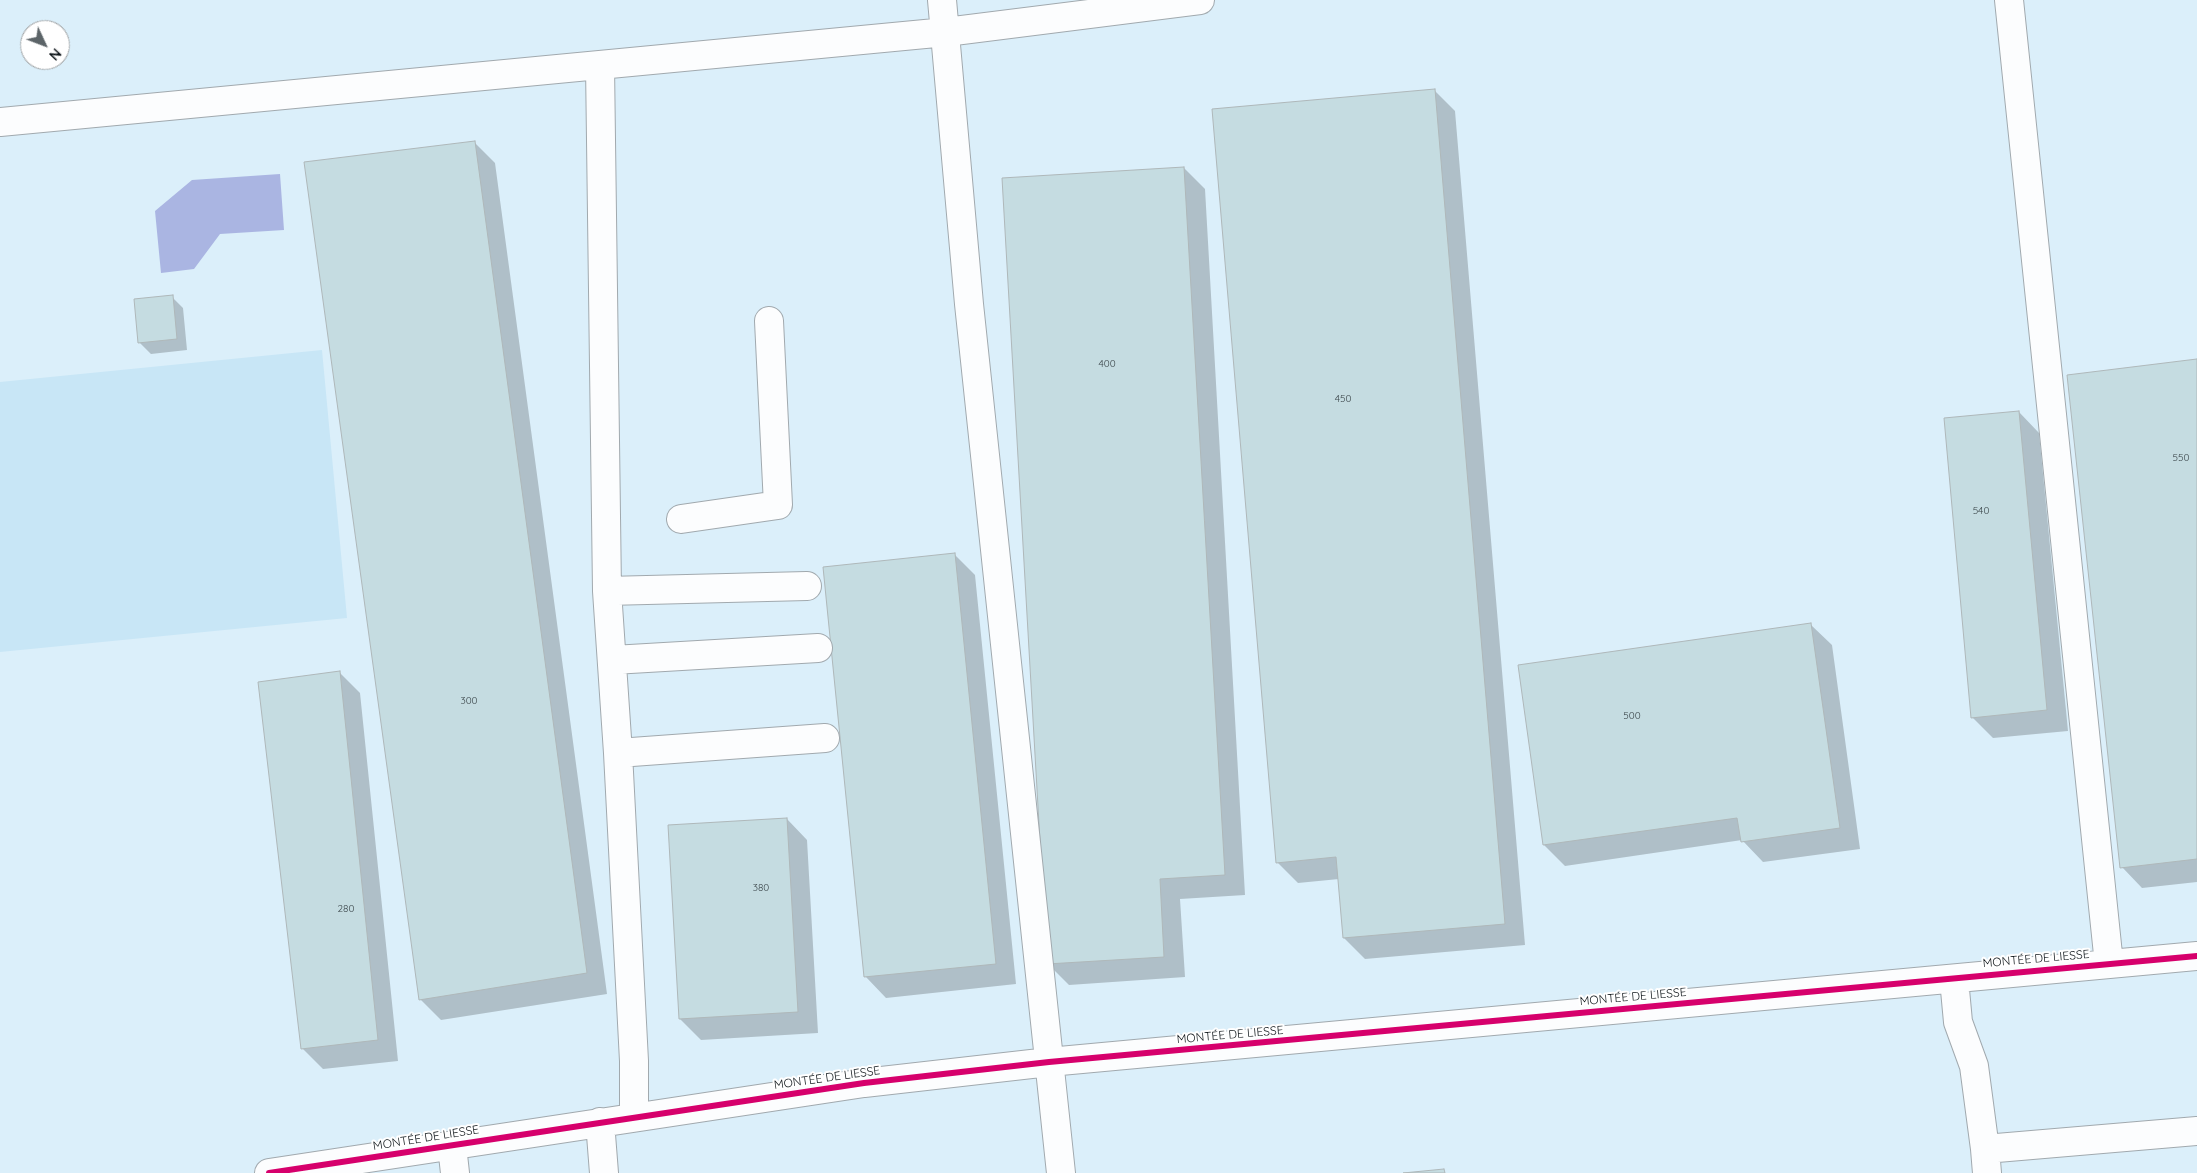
<!DOCTYPE html>
<html>
<head>
<meta charset="utf-8">
<style>
  body { margin:0 }
  #map { position:relative; width:2197px; height:1173px; overflow:hidden; background:#eaf3f8; font-family:Quicksand,sans-serif }
  canvas { display:block }
  .north { position:absolute; left:20px; top:20px; width:50px; height:50px; box-sizing:border-box; background:#fff; border:1px solid #9fa2a4; border-radius:50%; rotate:133deg; font-size:14px; font-weight:700; line-height:20px; text-align:center; color:#10171b }
  .north::after { content:''; display:block; margin:auto; width:18px; height:22px; background:#5c6468; clip-path:polygon(50% 0,100% 100%,50% 72%,0 100%) }
</style>
</head>
<body>
<div id="map">
<canvas width="2197" height="1173"></canvas>
<div class="north">N</div>
</div>
<script>
const context = document.querySelector('canvas').getContext('2d');
context.lineJoin = 'round';
function fill(path, color) {
  context.fillStyle = color;
  context.fill(path, 'evenodd');
}
function poly(rows) {
  const path = new Path2D();
  for (const r of rows) {
    path.moveTo(r[0], r[1]);
    for (let i = 2; i < r.length; i += 2) path.lineTo(r[i], r[i + 1]);
  }
  return path;
}
function trace(path, color, width, dash) {
  context.strokeStyle = color;
  context.lineWidth = width;
  context.lineCap = dash ? 'butt' : 'round';
  context.setLineDash(dash || []);
  context.stroke(path);
}
function label(font, color, halo, rows, align = 'center') {
  context.font = font + ' Quicksand,sans-serif';
  context.lineWidth = 4;
  context.setLineDash([]);
  context.textBaseline = 'middle';
  context.strokeStyle = halo;
  context.fillStyle = color;
  for (const [text, x, y, turn = 0] of rows) {
    context.save();
    context.translate(x, y);
    context.rotate((+turn || 0) * Math.PI / 180);
    context.textAlign = isNaN(turn) ? turn : align;
    if (halo) context.strokeText(text, 0, 0);
    context.fillText(text, 0, 0);
    context.restore();
  }
}
const built = poly([
  [0,0,2197,0,2197,1173,0,1173],
  [30,30,60,30,60,60,30,60]
]);
const green = poly([
  [322,350,347,618,0,652,0,382]
]);
const water = poly([
  [280,174,284,230,220,234,194,269,161,273,155,211,192,180]
]);
const shadow = poly([
  [1434,90,1455,111,1525,945,1365,959,1344,938,1339,879,1298,883,1277,862],
  [474,142,495,163,607,994,441,1020,420,999],
  [1184,168,1205,189,1245,895,1180,899,1185,977,1069,985,1048,964],
  [172,297,183,308,187,350,151,354,140,343],
  [2197,360,2197,882,2142,888,2122,867],
  [2019,412,2039,433,2068,731,1993,738,1972,717],
  [954,554,975,575,1016,984,886,998,866,977,825,568],
  [1811,625,1832,645,1860,849,1763,862,1742,840,1565,866,1544,845],
  [339,672,360,693,398,1061,323,1069,302,1048],
  [787,819,807,840,818,1033,701,1040,680,1019]
]);
const building = poly([
  [1435,89,1505,924,1343,938,1336,857,1276,863,1212,109,1435,89],
  [475,141,587,973,419,1000,304,162,475,141],
  [1184,167,1225,875,1160,879,1164,957,1047,964,1002,178,1184,167],
  [173,295,177,339,138,343,134,299,173,295],
  [2197,359,2197,859,2120,868,2067,375,2197,359],
  [2019,411,2047,710,1971,718,1944,418,2019,411],
  [955,553,996,964,864,977,823,567,955,553],
  [1811,623,1840,828,1741,842,1737,818,1543,845,1518,665,1811,623],
  [340,671,378,1040,301,1049,258,682,340,671],
  [787,818,798,1012,679,1019,668,825,787,818],
  [1444,1169,1445,1173,1403,1173,1444,1169]
]);
const minor = poly([
  [942,0,969,304,1061,1173],
  [2009,0,2109,964],
  [600,65,607,591,618,753,634,1061,634,1117],
  [0,122,946,32,1200,0],
  [681,519,778,505,769,321],
  [607,591,807,586],
  [613,660,818,648],
  [618,753,825,738],
  [1954,979,1958,1022,1974,1066,1985,1149,2197,1131],
  [600,1122,604,1173],
  [452,1146,455,1173],
  [1985,1149,1987,1173],
  [269,1173,864,1083,1049,1062,2197,956]
]);
const cycleway = poly([
  [269,1173,864,1083,1049,1062,2197,956]
]);
const numberNames = [
  ["400",1107,364],
  ["450",1343,399],
  ["550",2181,458],
  ["540",1981,511],
  ["300",469,701],
  ["500",1632,716],
  ["380",761,888],
  ["280",346,909]
];
const streetNames = [
  ["MONTÉE DE LIESSE",2036,959,-5],
  ["MONTÉE DE LIESSE",1633,997,-5],
  ["MONTÉE DE LIESSE",1230,1035,-5],
  ["MONTÉE DE LIESSE",827,1078,-8],
  ["MONTÉE DE LIESSE",426,1138,-9]
];
fill(built, '#dbeffa');
fill(green, '#c8e6f6');
fill(water, '#aab5e2');
fill(shadow, '#0003');
fill(building, '#c5dce1');
trace(building, '#afb8ba', 1);
trace(minor, '#a1a9ae', 30);
trace(minor, '#fcfdfe', 28);
trace(cycleway, '#d6006c', 6);
label('10px', '#3d484c', null, numberNames);
label('12px', '#10171b', '#fff', streetNames);
</script>
</body>
</html>
